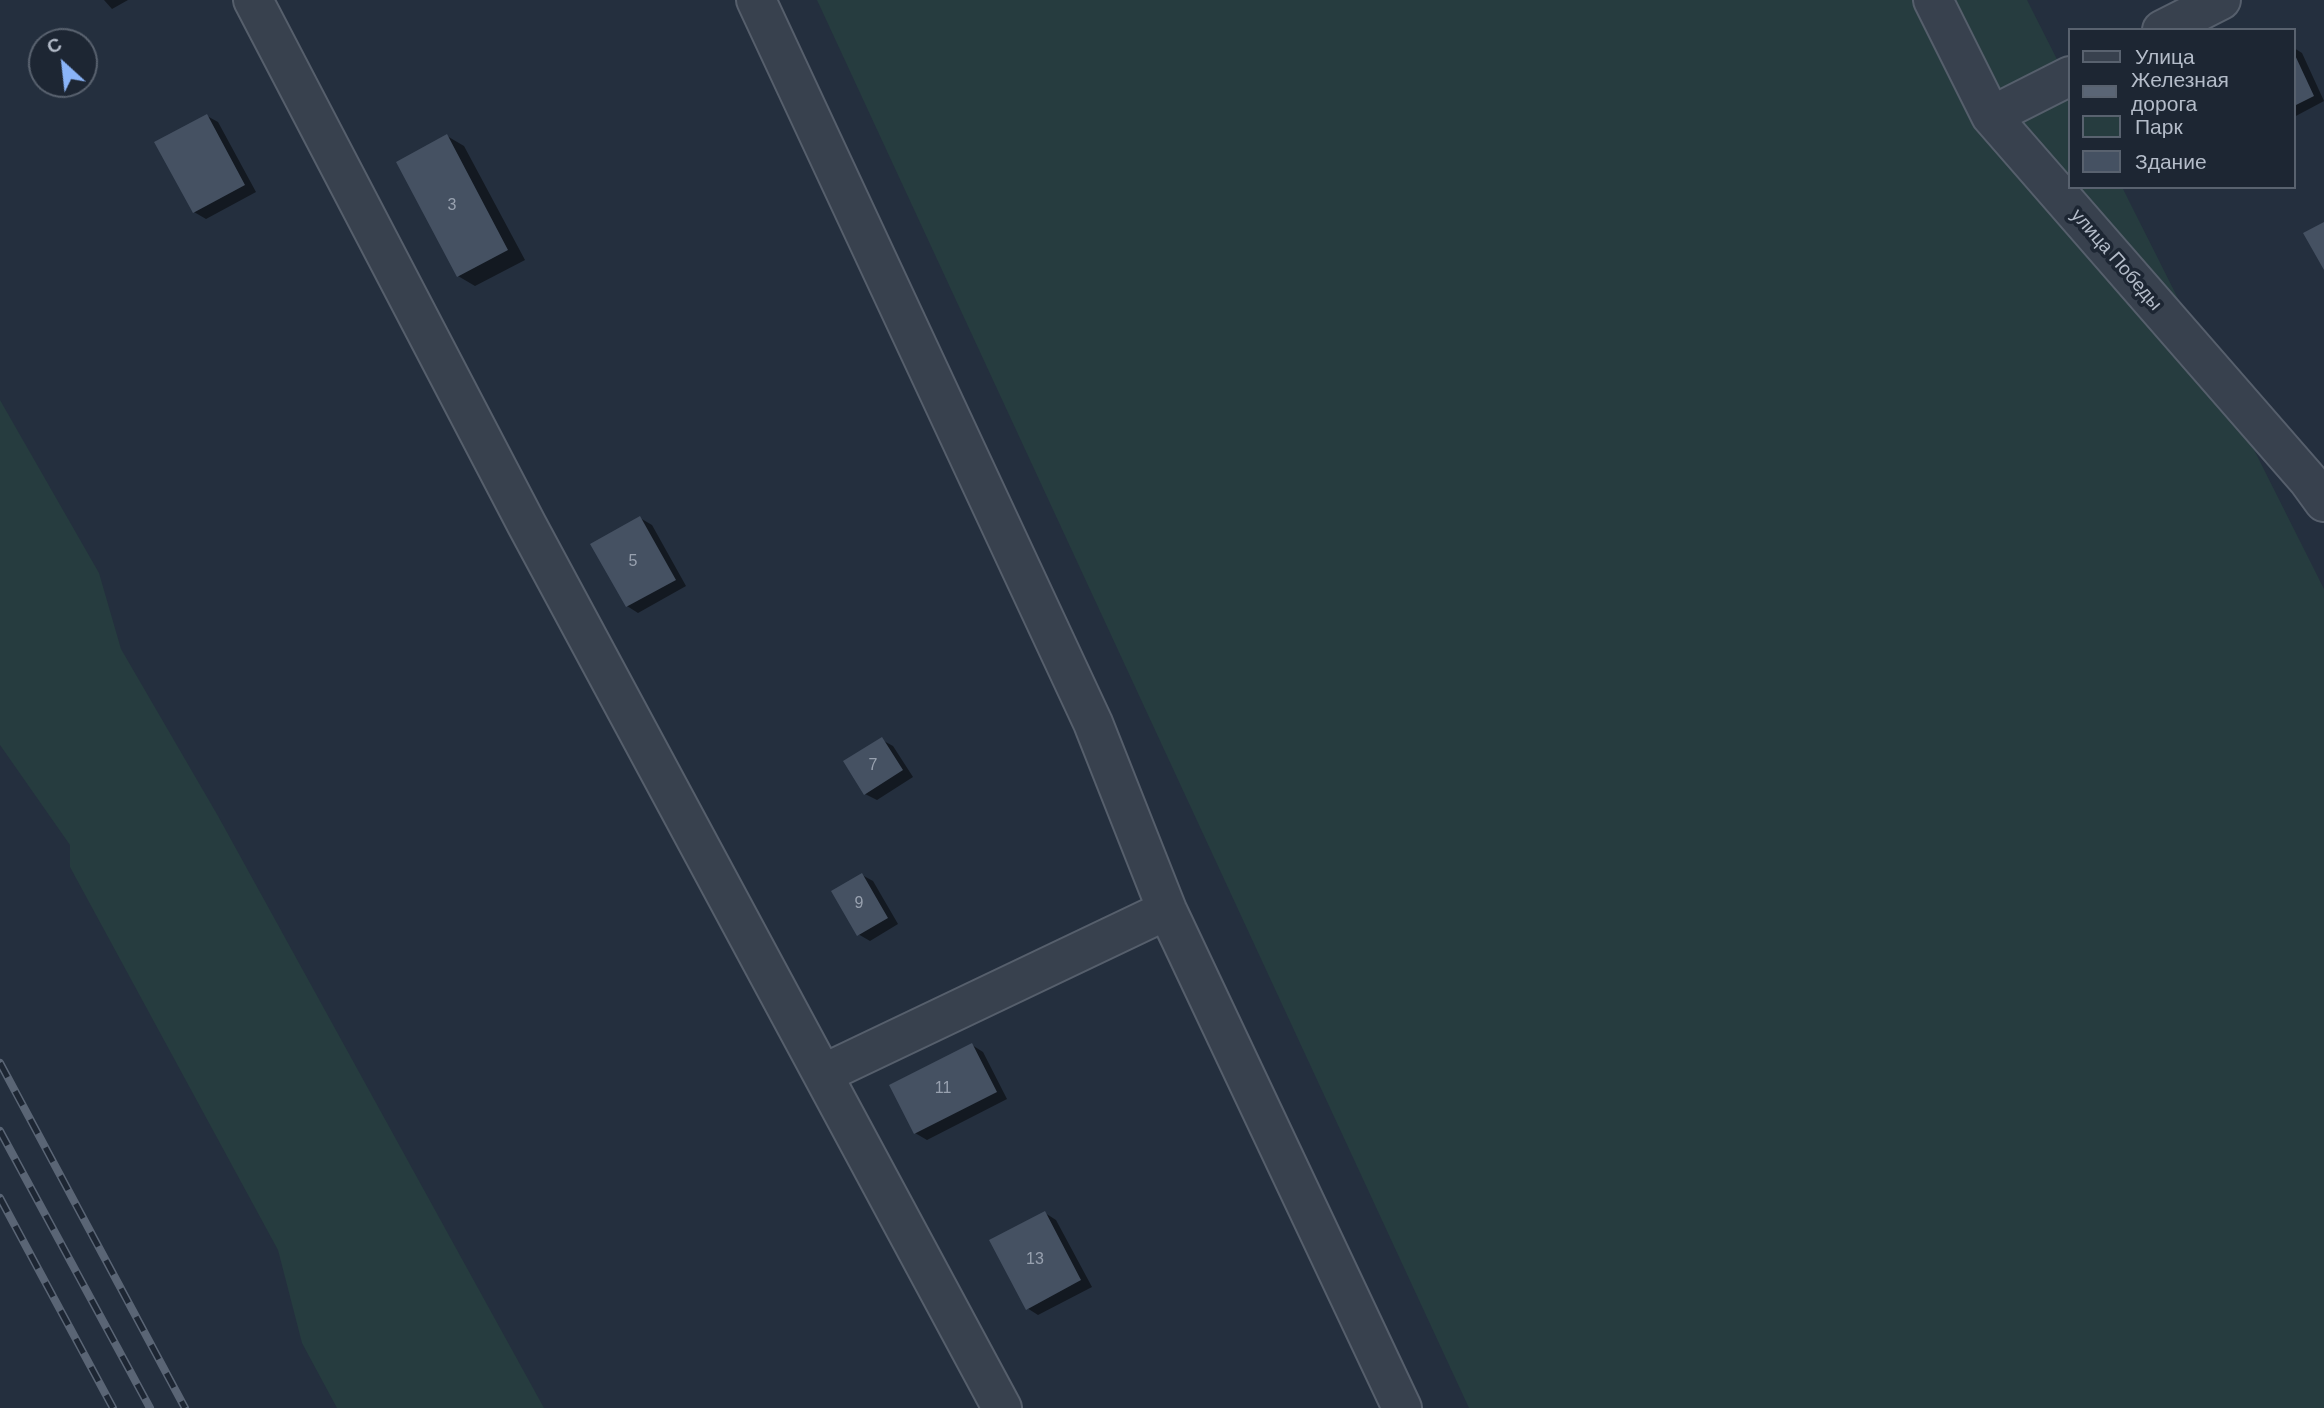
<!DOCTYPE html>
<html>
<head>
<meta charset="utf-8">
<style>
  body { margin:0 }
  #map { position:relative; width:2324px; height:1408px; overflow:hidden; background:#242f3e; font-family:Helvetica,sans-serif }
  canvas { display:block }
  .legend { position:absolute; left:2068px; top:28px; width:228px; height:161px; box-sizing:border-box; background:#1d2633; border:2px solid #59626f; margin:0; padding:9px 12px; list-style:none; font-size:21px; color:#b4bcc9 }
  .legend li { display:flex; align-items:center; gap:14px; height:35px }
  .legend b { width:35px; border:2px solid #59626f }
  .north { position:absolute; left:28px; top:28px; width:70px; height:70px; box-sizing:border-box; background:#1d2633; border:2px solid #59626f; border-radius:50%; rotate:333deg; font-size:19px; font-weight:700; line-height:28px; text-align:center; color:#b4bcc9 }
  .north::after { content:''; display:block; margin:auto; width:24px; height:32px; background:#8ab4f8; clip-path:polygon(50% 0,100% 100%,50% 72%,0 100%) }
</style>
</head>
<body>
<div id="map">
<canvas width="2324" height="1408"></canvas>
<ul class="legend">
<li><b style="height:9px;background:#38414e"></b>Улица</li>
<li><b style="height:9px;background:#5a6575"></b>Железная дорога</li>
<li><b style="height:19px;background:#263c3f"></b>Парк</li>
<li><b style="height:19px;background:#455162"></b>Здание</li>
</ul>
<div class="north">С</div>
</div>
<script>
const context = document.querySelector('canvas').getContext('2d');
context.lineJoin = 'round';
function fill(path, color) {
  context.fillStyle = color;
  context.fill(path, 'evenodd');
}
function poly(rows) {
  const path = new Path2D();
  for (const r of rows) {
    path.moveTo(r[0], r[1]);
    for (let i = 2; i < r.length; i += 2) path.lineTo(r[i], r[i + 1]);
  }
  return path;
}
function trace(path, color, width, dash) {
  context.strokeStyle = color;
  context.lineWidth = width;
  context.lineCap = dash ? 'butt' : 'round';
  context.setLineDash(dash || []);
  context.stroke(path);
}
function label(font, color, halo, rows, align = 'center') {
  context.font = font + ' Helvetica,sans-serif';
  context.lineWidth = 7;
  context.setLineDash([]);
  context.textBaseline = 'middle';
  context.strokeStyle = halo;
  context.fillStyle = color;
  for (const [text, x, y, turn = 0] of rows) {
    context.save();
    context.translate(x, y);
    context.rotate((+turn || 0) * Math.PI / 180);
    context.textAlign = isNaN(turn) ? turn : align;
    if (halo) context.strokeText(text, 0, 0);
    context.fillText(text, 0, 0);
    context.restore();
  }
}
const green = poly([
  [817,0,2027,0,2070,85,2070,187,2122,187,2324,589,2324,1408,1469,1408],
  [0,400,99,573,121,649,218,816,544,1408,337,1408,302,1343,278,1250,70,867,70,845,0,745]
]);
const shadow = poly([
  [104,0,128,0,112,9],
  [2294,48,2302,53,2324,101,2294,117],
  [207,116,218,122,256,192,206,219,194,212],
  [447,136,464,146,525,260,475,286,458,276],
  [640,518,652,525,686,586,638,613,627,606],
  [882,740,893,746,913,777,877,800,865,794],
  [862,875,873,881,898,924,870,941,858,934],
  [972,1045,983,1052,1007,1099,927,1140,915,1133],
  [1045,1213,1056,1220,1092,1287,1038,1315,1027,1308]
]);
const building = poly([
  [2294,53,2314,96,2294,106],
  [207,114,245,185,193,213,154,142],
  [447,134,508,250,457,277,396,162],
  [2324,222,2324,270,2303,233],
  [640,516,676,580,626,607,590,544],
  [882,737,903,770,864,795,843,761],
  [862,873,888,918,857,936,831,891],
  [972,1043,997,1092,914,1134,889,1085],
  [1045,1211,1081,1280,1026,1310,989,1240]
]);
const minor = poly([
  [253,0,527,525,1002,1408],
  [756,0,1093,723,1167,910,1402,1408],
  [1933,0,1991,116,2308,480,2324,502],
  [2162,30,2221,0],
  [1991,116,2070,76],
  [823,1074,1167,910]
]);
const rail = poly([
  [0,1063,185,1408],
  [0,1131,150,1408],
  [0,1198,113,1408]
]);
const numberNames = [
  ["3",452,206],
  ["5",633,562],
  ["7",873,766],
  ["9",859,904],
  ["11",943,1089],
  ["13",1035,1260]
];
const streetNames = [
  ["улица Победы",2116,260,49]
];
fill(green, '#263c3f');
fill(shadow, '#0007');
fill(building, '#455162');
trace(minor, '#565f6c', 42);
trace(minor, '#38414e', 38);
trace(rail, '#5a6575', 8);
trace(rail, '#1d2633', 5, [16]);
label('16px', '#98a1af', null, numberNames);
label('19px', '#b4bcc9', '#1d2633', streetNames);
</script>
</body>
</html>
